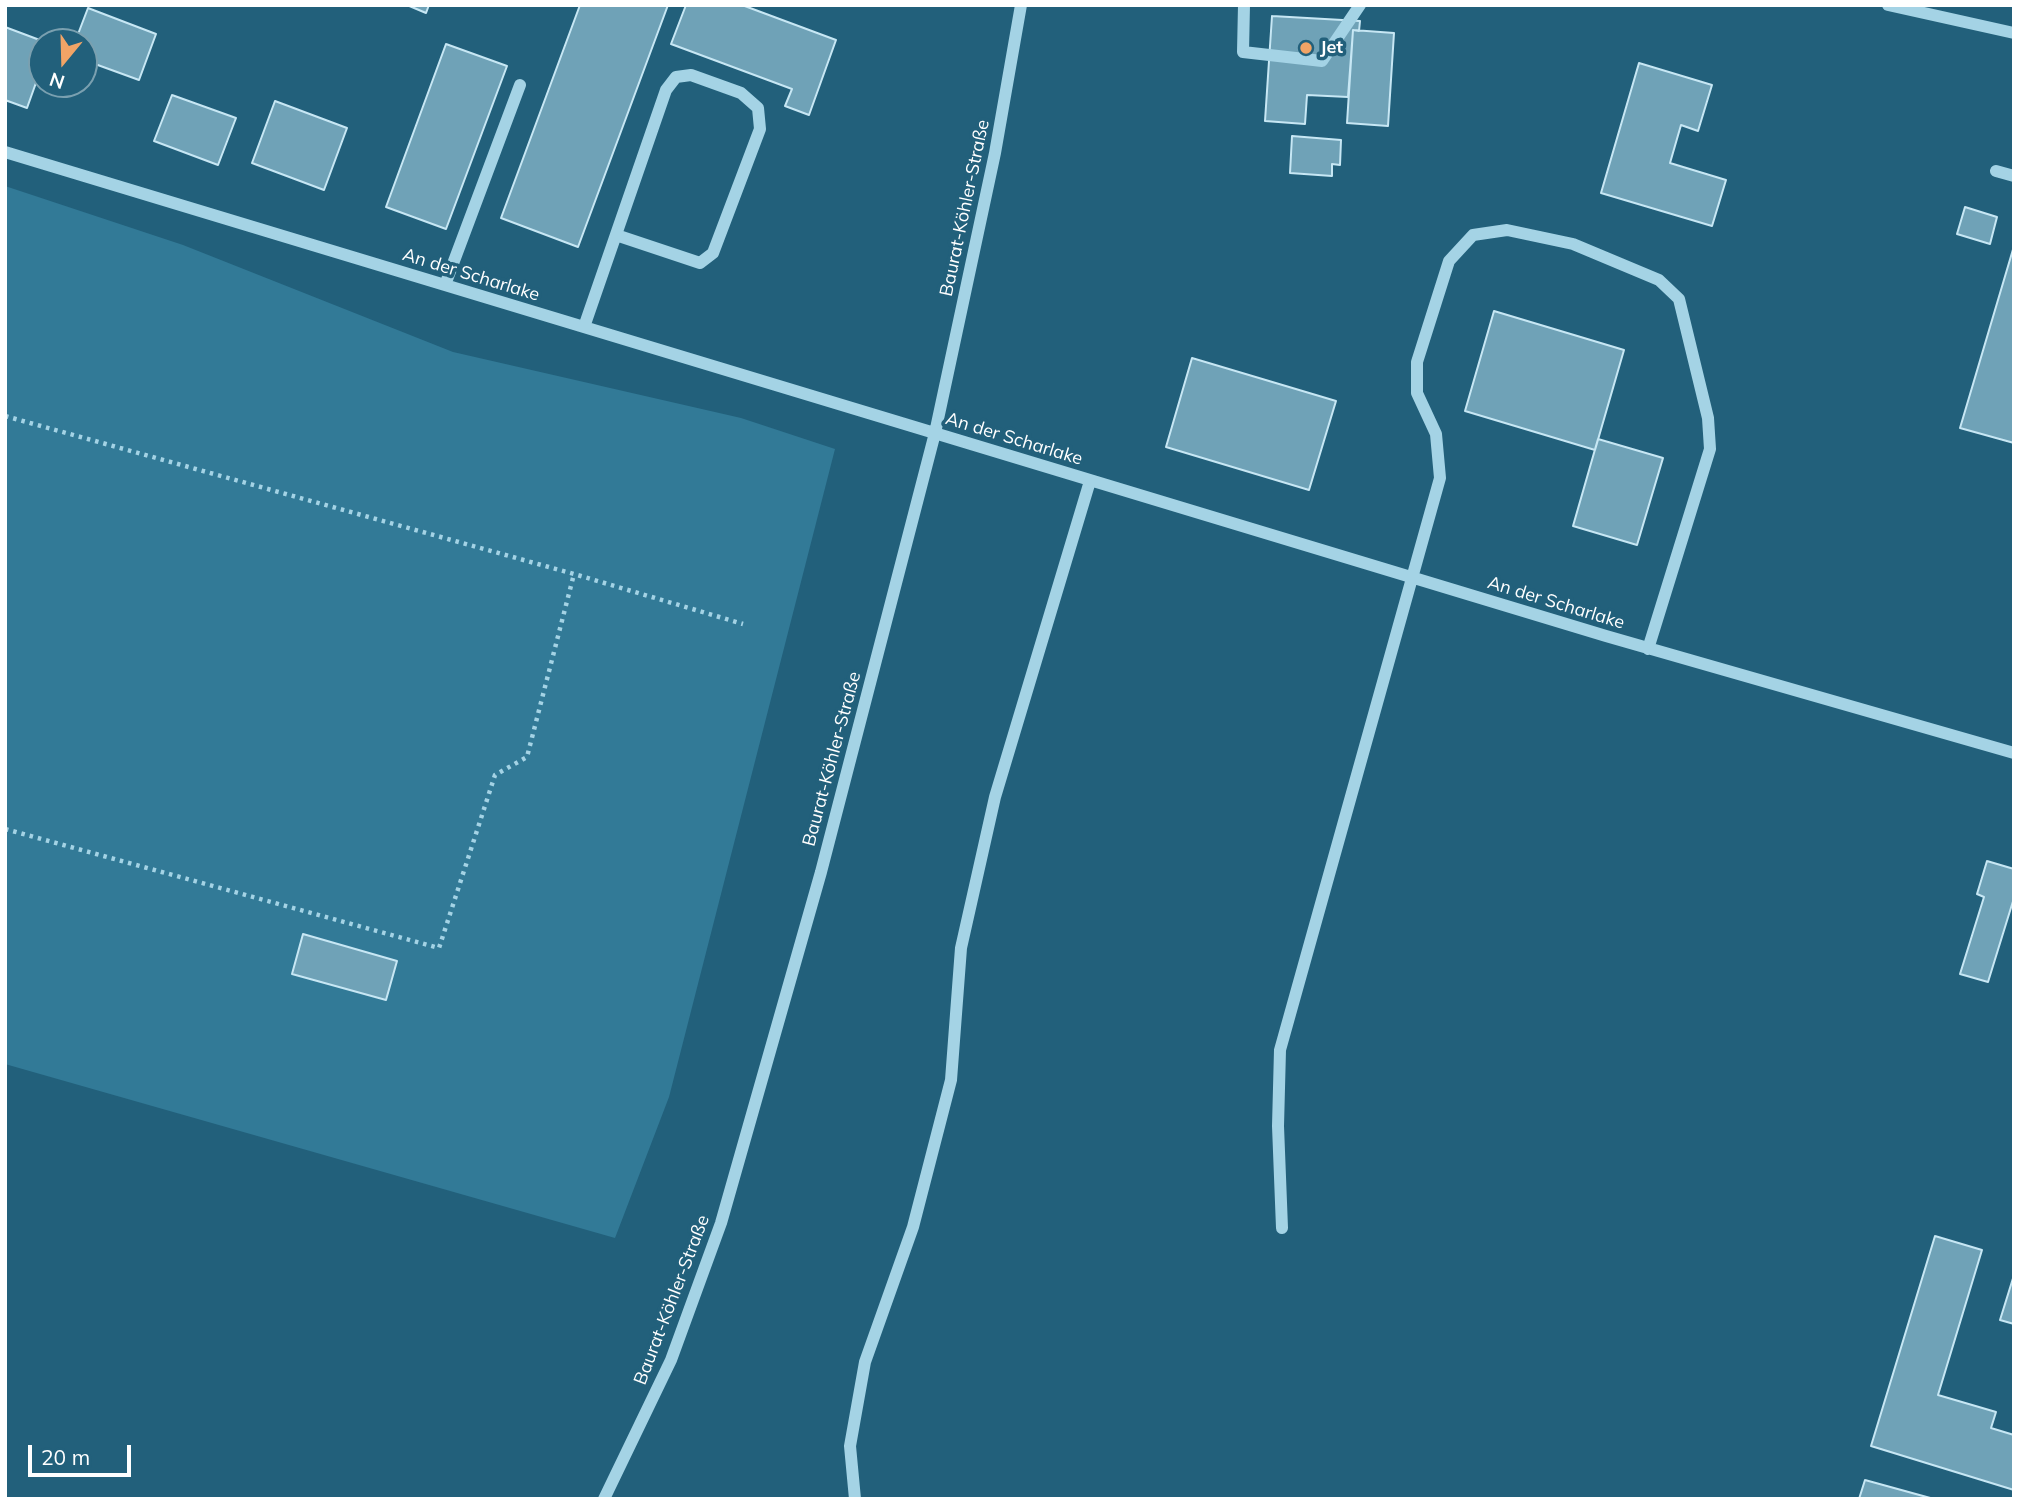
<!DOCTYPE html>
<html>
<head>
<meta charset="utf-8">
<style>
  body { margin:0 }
  #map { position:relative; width:2019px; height:1504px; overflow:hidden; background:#22607b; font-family:Mulish,sans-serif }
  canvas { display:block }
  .frame { position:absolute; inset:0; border:7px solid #fff; pointer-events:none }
  .north { position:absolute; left:28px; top:28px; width:70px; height:70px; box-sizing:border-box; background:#22607b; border:2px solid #7aa0b0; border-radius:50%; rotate:199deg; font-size:19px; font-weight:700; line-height:28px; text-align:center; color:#fff }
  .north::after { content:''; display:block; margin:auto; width:24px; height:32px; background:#f1a466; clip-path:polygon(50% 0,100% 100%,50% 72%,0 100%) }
  .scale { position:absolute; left:28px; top:1445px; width:103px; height:32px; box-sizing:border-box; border:4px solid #fff; border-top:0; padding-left:9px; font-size:21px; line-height:24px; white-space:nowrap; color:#fff; -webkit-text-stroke:5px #22607b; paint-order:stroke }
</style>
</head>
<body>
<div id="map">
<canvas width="2019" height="1504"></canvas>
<div class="frame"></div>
<div class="north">N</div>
<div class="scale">20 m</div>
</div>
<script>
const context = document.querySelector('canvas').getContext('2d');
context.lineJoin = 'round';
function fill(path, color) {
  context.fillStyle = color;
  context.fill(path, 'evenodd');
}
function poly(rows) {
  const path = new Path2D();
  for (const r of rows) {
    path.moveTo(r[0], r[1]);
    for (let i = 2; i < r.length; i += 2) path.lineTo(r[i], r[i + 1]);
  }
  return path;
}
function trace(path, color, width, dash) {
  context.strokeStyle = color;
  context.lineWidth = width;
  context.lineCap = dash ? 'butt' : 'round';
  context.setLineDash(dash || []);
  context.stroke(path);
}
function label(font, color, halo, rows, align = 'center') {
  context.font = font + ' Mulish,sans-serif';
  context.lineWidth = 7;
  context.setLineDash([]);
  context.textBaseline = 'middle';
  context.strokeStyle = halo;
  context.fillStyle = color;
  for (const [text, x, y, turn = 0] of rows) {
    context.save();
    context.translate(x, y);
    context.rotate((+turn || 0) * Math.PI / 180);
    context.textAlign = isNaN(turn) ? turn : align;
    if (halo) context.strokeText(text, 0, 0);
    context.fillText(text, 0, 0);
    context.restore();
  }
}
const green = poly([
  [5,186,183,245,453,352,741,418,835,449,669,1097,615,1238,5,1064]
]);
const building = poly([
  [407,5,429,5,426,13,407,5],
  [580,5,668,5,578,247,501,218,580,5],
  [686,5,742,5,836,40,809,115,785,106,792,89,671,44,686,5],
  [88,8,156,34,139,80,84,60,84,42,75,42,88,8],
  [1272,16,1360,21,1359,31,1353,30,1348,97,1307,95,1305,124,1265,121,1272,16],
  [5,27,45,42,42,42,42,66,27,108,5,100,5,27],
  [1353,30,1394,33,1388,126,1347,123,1353,30],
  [446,44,507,66,446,229,386,207,446,44],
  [1639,63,1712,85,1698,131,1681,125,1670,163,1726,180,1712,226,1601,193,1639,63],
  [172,95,236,118,218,165,154,141,172,95],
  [275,101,347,128,324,190,252,163,275,101],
  [1292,136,1341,140,1340,165,1332,164,1332,176,1290,173,1292,136],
  [1965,207,1997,217,1990,244,1957,234,1965,207],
  [2014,246,2014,443,1960,428,2014,246],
  [1494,311,1624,350,1595,450,1465,411,1494,311],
  [1192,358,1336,401,1309,490,1166,447,1192,358],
  [1598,439,1663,458,1637,545,1573,526,1598,439],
  [1987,861,2014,869,2014,898,1988,982,1960,974,1984,897,1977,894,1987,861],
  [303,934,397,961,386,1000,292,974,303,934],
  [1935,1236,1982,1250,1938,1395,1996,1412,1991,1428,2014,1435,2014,1490,1871,1446,1935,1236],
  [2014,1275,2014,1324,2000,1320,2014,1275],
  [1865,1480,1934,1499,1859,1499,1865,1480]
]);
const path = poly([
  [5,416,574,574,743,624],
  [5,829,439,948,495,775,527,757,574,574]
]);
const minor = poly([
  [1244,5,1243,52,1322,61,1360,5],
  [1888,5,2014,33],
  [5,152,1606,636,2014,753],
  [1996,171,2014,176],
  [445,285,520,85],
  [584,327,666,90,676,77,691,75,741,93,758,108,760,129,713,253,700,263,616,235],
  [1282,1228,1278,1126,1280,1050,1440,478,1436,434,1417,393,1417,362,1449,261,1473,235,1507,230,1573,244,1659,280,1679,299,1708,418,1710,449,1648,649],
  [604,1499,671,1360,721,1223,821,872,935,433,995,153,1021,5],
  [855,1499,850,1446,865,1362,913,1227,951,1080,961,948,995,797,1090,481]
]);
const markers = [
  [1306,48,7,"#f1a466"]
];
const poiNames = [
  ["Jet",1320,48]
];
const streetNames = [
  ["Baurat-Köhler-Straße",965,208,-78],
  ["An der Scharlake",471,275,17],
  ["An der Scharlake",1014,439,17],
  ["An der Scharlake",1556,603,17],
  ["Baurat-Köhler-Straße",832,759,-75],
  ["Baurat-Köhler-Straße",672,1300,-69]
];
fill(green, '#327a97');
fill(building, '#6fa2b7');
trace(building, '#c7e7f4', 2);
trace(path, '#a4d3e5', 4.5, [3.5, 5]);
trace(minor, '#a4d3e5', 12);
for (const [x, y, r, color] of markers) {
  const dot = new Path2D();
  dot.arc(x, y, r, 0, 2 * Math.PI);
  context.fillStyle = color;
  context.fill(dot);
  trace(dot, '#22607b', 2.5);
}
label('bold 18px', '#fff', '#22607b', poiNames, 'left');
label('18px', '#fff', '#22607b', streetNames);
</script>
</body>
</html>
